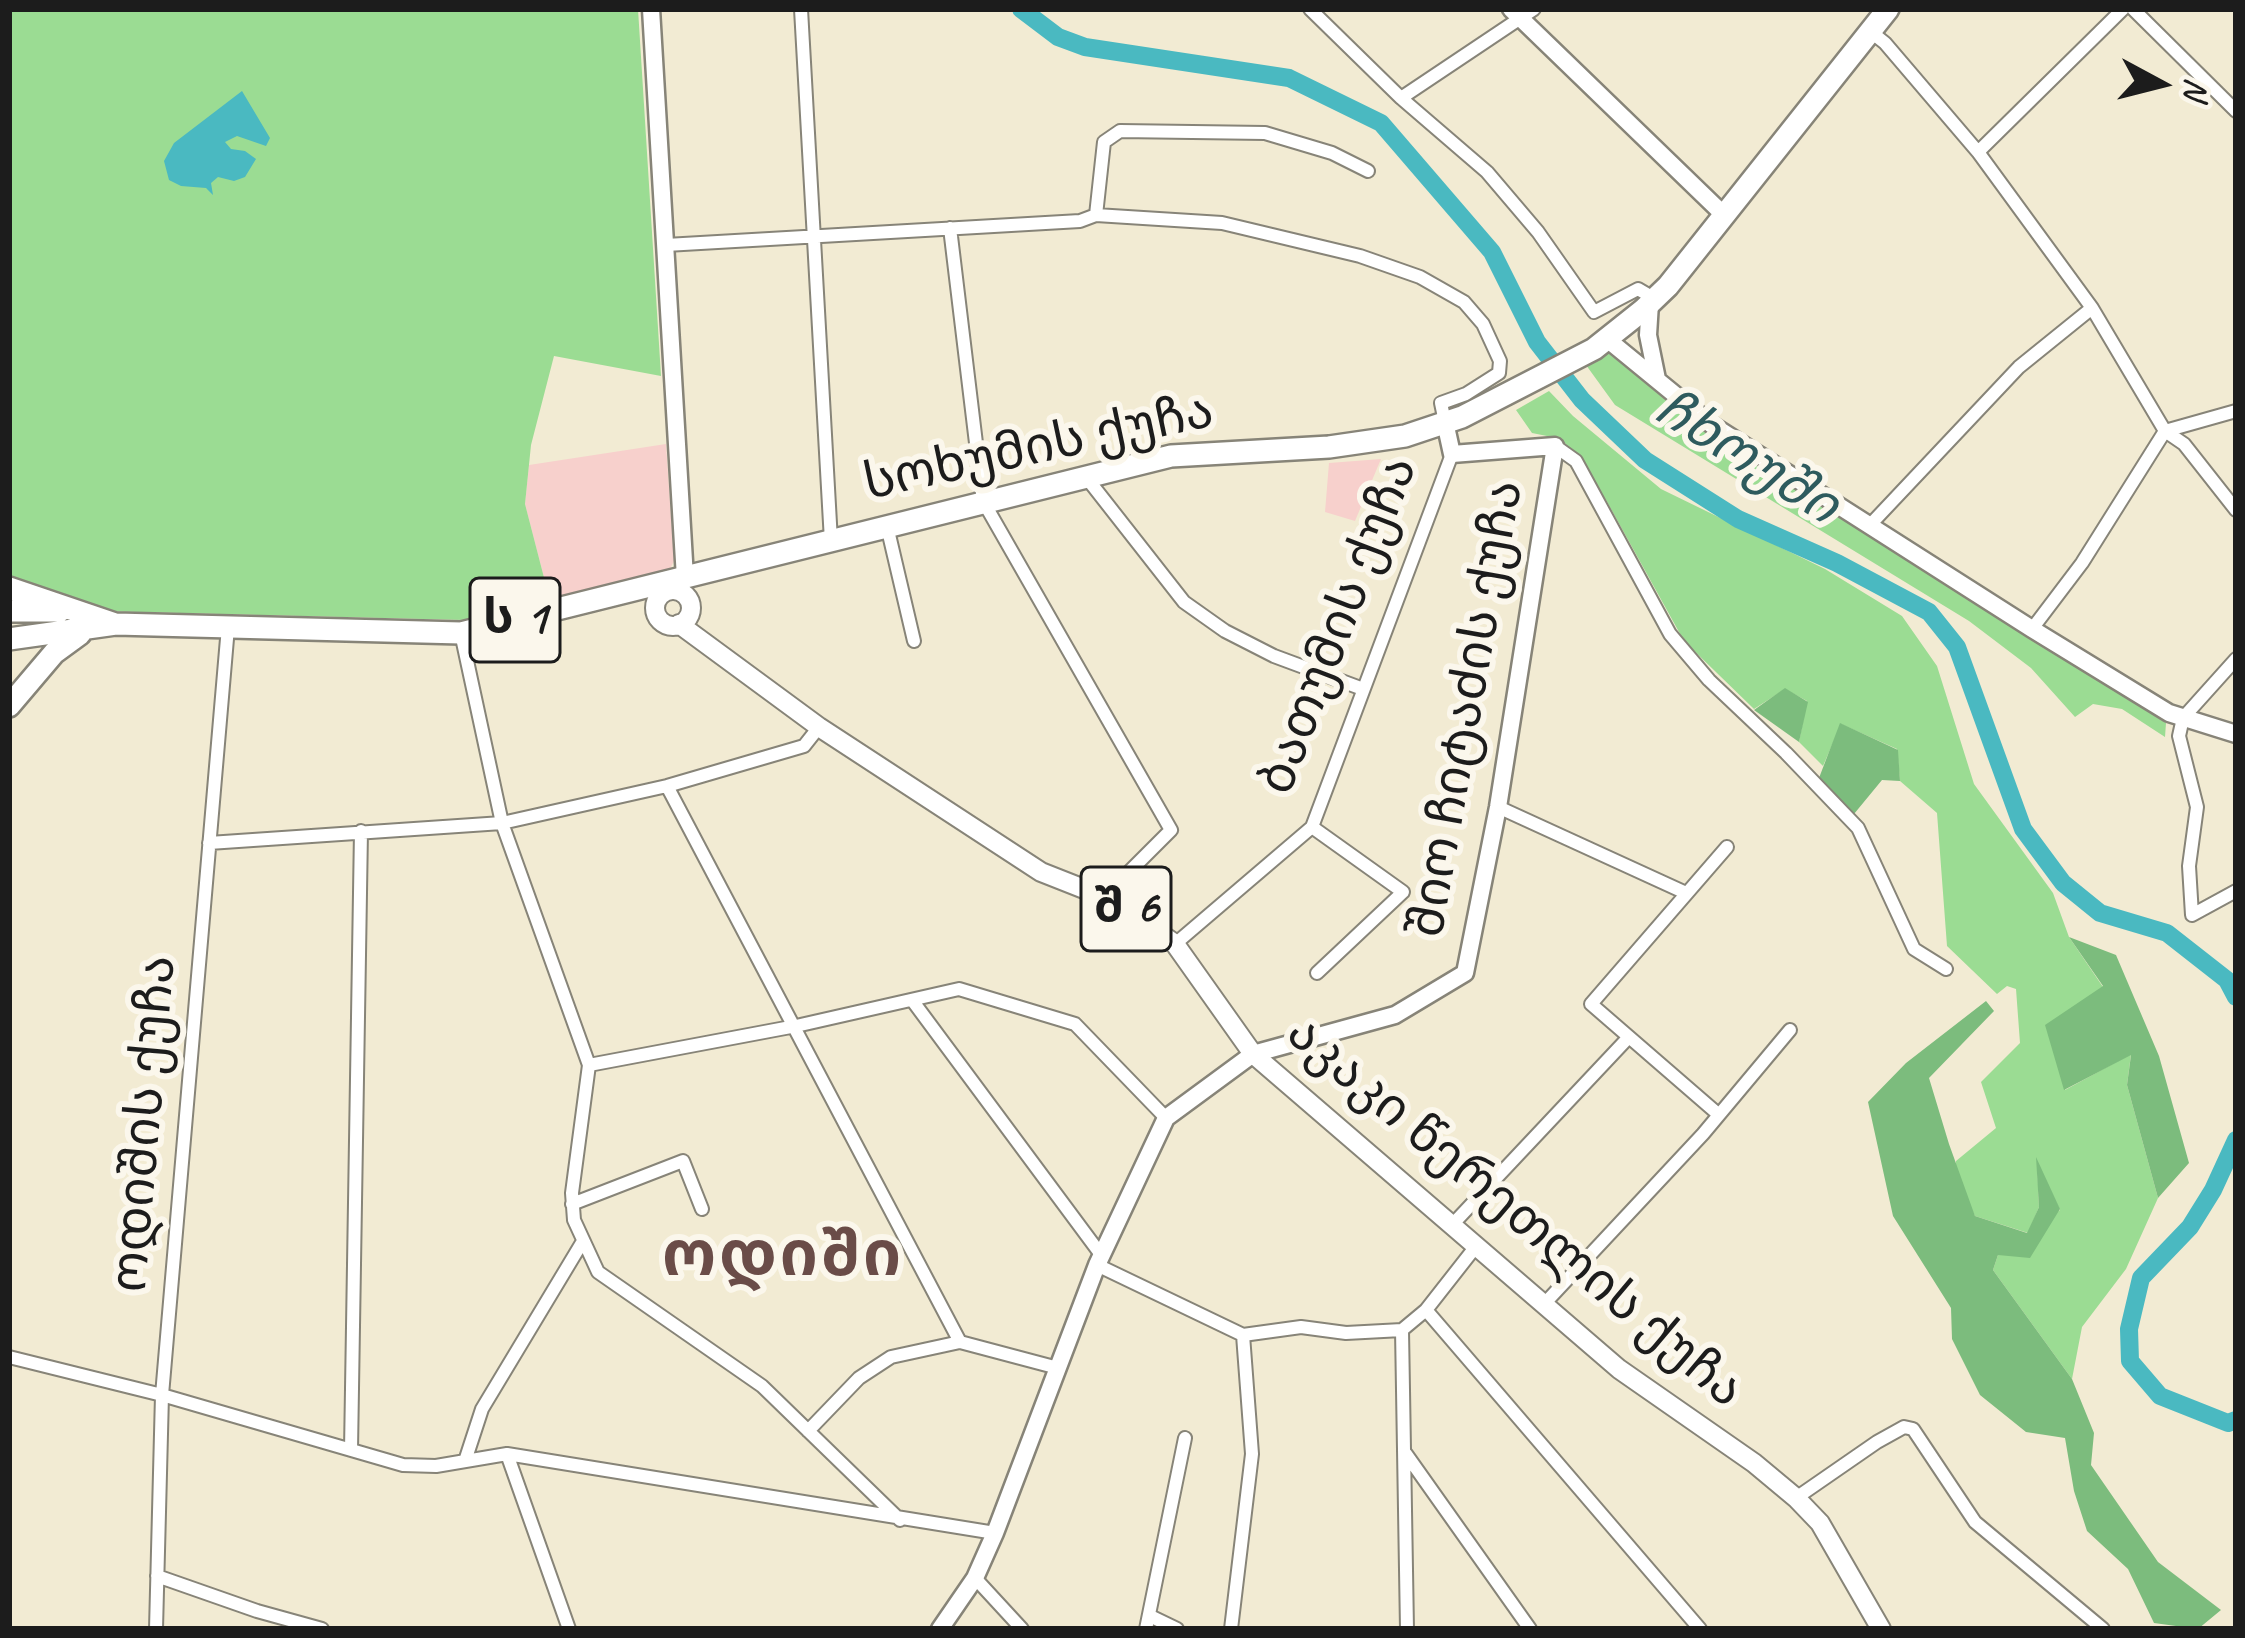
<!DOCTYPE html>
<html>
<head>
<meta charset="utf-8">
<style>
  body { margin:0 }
  #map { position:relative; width:2245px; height:1638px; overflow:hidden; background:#f2ebd3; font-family:Caveat,sans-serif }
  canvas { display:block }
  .frame { position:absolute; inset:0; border:12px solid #1c1c1c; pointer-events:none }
  .north { position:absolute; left:2101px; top:24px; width:120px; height:120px; -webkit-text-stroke:9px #fbf7ec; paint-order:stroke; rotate:97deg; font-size:33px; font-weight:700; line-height:48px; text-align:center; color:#1c1c1c }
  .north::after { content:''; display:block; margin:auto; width:42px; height:54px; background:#1c1c1c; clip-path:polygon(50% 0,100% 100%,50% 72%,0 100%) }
</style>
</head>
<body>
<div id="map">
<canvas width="2245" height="1638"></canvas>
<div class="frame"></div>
<div class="north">N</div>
</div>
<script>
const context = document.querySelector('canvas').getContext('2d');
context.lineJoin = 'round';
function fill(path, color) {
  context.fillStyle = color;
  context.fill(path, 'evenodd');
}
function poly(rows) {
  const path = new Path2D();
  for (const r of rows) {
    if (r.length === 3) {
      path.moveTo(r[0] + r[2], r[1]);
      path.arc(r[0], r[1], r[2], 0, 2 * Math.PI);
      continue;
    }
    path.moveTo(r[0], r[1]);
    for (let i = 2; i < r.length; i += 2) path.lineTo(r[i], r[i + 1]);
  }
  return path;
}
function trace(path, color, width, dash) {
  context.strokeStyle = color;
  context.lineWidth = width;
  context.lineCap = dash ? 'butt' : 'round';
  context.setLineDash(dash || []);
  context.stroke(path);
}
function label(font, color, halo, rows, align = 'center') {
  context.font = font + ' Caveat,"Noto Sans Georgian",sans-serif';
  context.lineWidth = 12;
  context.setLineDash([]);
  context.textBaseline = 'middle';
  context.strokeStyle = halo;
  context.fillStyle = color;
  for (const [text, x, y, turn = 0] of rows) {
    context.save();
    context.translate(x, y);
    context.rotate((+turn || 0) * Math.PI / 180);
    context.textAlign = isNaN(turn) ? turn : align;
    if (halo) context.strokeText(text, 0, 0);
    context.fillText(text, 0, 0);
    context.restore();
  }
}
const built = poly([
  [666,444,674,561,667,575,550,601,525,504,529,465],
  [1381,459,1355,521,1325,512,1329,463]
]);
const green = poly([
  [9,9,638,9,661,376,554,356,531,445,525,504,549,597,464,620,98,611,9,575],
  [1606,351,1692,421,2166,723,2165,737,2122,709,2093,704,2075,717,2031,668,1969,621,1615,405,1586,365],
  [1549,391,1573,416,1661,489,1825,569,1902,616,1937,666,1974,784,2053,893,2069,937,2103,987,2065,1090,2131,1054,2127,1085,2158,1198,2126,1269,2082,1327,2072,1379,1993,1270,1998,1255,2060,1210,2037,1162,2039,1207,2028,1233,1975,1216,1956,1179,1956,1161,1996,1128,1981,1082,2020,1043,2016,989,2007,986,1997,994,1947,946,1937,813,1900,781,1897,749,1841,724,1823,766,1799,742,1807,701,1785,689,1754,709,1684,641,1606,500,1562,439,1532,433,1516,410]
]);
const forest = poly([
  [1785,688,1808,702,1799,742,1754,710],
  [1840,723,1898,750,1900,781,1882,780,1854,814,1819,778],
  [2069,937,2116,955,2159,1056,2189,1163,2158,1198,2127,1085,2131,1055,2064,1090,2045,1025,2103,986],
  [1986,1001,1994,1011,1929,1078,1949,1144,1975,1216,2027,1233,2039,1207,2036,1157,2060,1209,2030,1258,1998,1255,1993,1270,2072,1379,2094,1433,2091,1465,2158,1562,2221,1610,2198,1629,2154,1623,2128,1569,2087,1531,2074,1491,2065,1438,2026,1432,1980,1395,1952,1339,1951,1308,1893,1216,1868,1102,1906,1063]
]);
const water = poly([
  [242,91,270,138,266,146,237,136,225,142,231,149,245,151,256,159,245,177,234,181,218,177,211,183,213,195,206,188,181,186,169,180,164,161,174,143]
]);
const river = poly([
  [1021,9,1058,37,1085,47,1289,78,1381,123,1492,252,1537,342,1582,400,1645,460,1738,519,1837,563,1929,612,1957,647,2023,829,2063,883,2100,913,2167,933,2227,980,2236,997],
  [2236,1140,2213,1190,2190,1227,2141,1278,2129,1329,2130,1361,2160,1396,2228,1423,2236,1420]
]);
const street = poly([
  [801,9,831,541],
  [1310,9,1401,98,1487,172,1538,232,1594,312,1638,289,1655,299],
  [2133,9,2236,111],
  [1870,31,1885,43,1978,152,2092,308,2165,431,2184,444,2236,510],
  [1401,98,1534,9],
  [1978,152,2123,9],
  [1096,215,1104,142,1120,131,1265,133,1332,153,1368,171],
  [950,228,983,501,1171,830,1122,879,1112,900],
  [666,245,1080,221,1096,215,1222,223,1360,256,1420,277,1464,302,1483,324,1500,361,1499,373,1466,394,1441,403,1445,422],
  [1555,446,1576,461,1670,634,1709,680,1786,753,1858,828,1914,949,1946,969],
  [1086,477,1184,602,1225,631,1274,656,1363,689],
  [1870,525,2019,367,2092,308],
  [887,526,914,641],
  [2032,629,2082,563,2165,431,2236,411],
  [461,633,502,823,589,1065,572,1193,574,1220,598,1272,762,1386,900,1520],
  [2236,659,2183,718,2179,736,2197,807,2189,866,2192,915,2236,891],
  [667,786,960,1342,1058,1368],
  [1498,807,1686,893],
  [1312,827,1403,892,1317,973],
  [209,843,502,823,667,786,804,746,819,727],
  [1175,944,1312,827,1452,454],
  [912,1000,1102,1256],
  [589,1065,796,1026,959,989,1075,1024,1166,1118],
  [1718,1114,1591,1004,1727,847],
  [572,1204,683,1161,702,1209],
  [1452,1225,1628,1038],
  [1097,1265,1243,1335,1301,1327,1346,1333,1402,1330,1426,1310,1477,1245],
  [1546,1302,1703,1134,1790,1030],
  [1426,1310,1700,1629],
  [1402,1330,1407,1629],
  [9,1357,162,1395,403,1465,436,1466,507,1454,995,1533],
  [808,1431,859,1378,891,1357,960,1342],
  [351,1450,361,831],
  [507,1454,569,1629],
  [1406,1454,1530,1629],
  [466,1458,482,1409,583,1241],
  [1796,1498,1877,1442,1904,1427,1913,1429,1975,1522,2103,1629],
  [157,1576,257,1611,322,1629],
  [975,1578,1022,1629],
  [1150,1616,1177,1629],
  [156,1629,162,1395,228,627],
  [1146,1629,1185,1438],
  [1231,1629,1252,1454,1243,1335]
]);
const secondary = poly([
  [651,9,685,578],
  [1511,9,1724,215],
  [1650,303,1648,335,1657,379],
  [1607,339,1712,425,2032,629,2169,713,2236,734],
  [940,1629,975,1578,995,1533,1097,1265,1166,1118,1253,1054,1395,1015,1465,973,1498,807,1555,446,1452,454,1445,422]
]);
const primary = poly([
  [673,608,18],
  [679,624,819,727,1041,872,1112,900,1175,944,1253,1054,1619,1369,1754,1463,1796,1498,1820,1523,1881,1629]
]);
const highway = poly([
  [9,588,115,624],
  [9,611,60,611],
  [9,639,116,624,461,633,1171,456,1329,447,1405,436,1462,417,1594,349,1643,310,1668,286,1888,9],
  [9,706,54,653,80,634]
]);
const shields = [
  [515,620,90],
  [1126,909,90]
];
const shieldNames = [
  ["ს 1",515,620],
  ["შ 6",1126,909]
];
const streetNames = [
  ["სოხუმის ქუჩა",1039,449,-12],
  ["ბათუმის ქუჩა",1340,626,-69],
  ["შიო ჩიტაძის ქუჩა",1468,709,-80],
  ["ოდიშის ქუჩა",146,1124,-85],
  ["აკაკი წერეთლის ქუჩა",1514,1213,40]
];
const waterNames = [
  ["ჩხოუში",1746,459,32]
];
const districtNames = [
  ["ოდიში",783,1258]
];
fill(built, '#f7d0cc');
fill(green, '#9bdc93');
fill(forest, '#7cbc7d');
fill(water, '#4ab9c1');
trace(river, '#4ab9c1', 18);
trace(street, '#878478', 16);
trace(secondary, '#878478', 21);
trace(primary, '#878478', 22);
trace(highway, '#878478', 26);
trace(street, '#fff', 12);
trace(secondary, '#fff', 16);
trace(primary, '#fff', 18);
trace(highway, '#fff', 21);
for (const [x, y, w] of shields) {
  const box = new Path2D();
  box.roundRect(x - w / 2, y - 42, w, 84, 9);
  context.fillStyle = '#fbf7ec';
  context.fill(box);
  trace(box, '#1c1c1c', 3);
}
label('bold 48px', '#1c1c1c', null, shieldNames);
label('51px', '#1c1c1c', '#fbf7ec', streetNames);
label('italic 54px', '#2e5b5e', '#fbf7ec', waterNames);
context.letterSpacing = '3px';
label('bold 63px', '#6a4c48', '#fbf7ec', districtNames);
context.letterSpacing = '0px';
</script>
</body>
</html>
